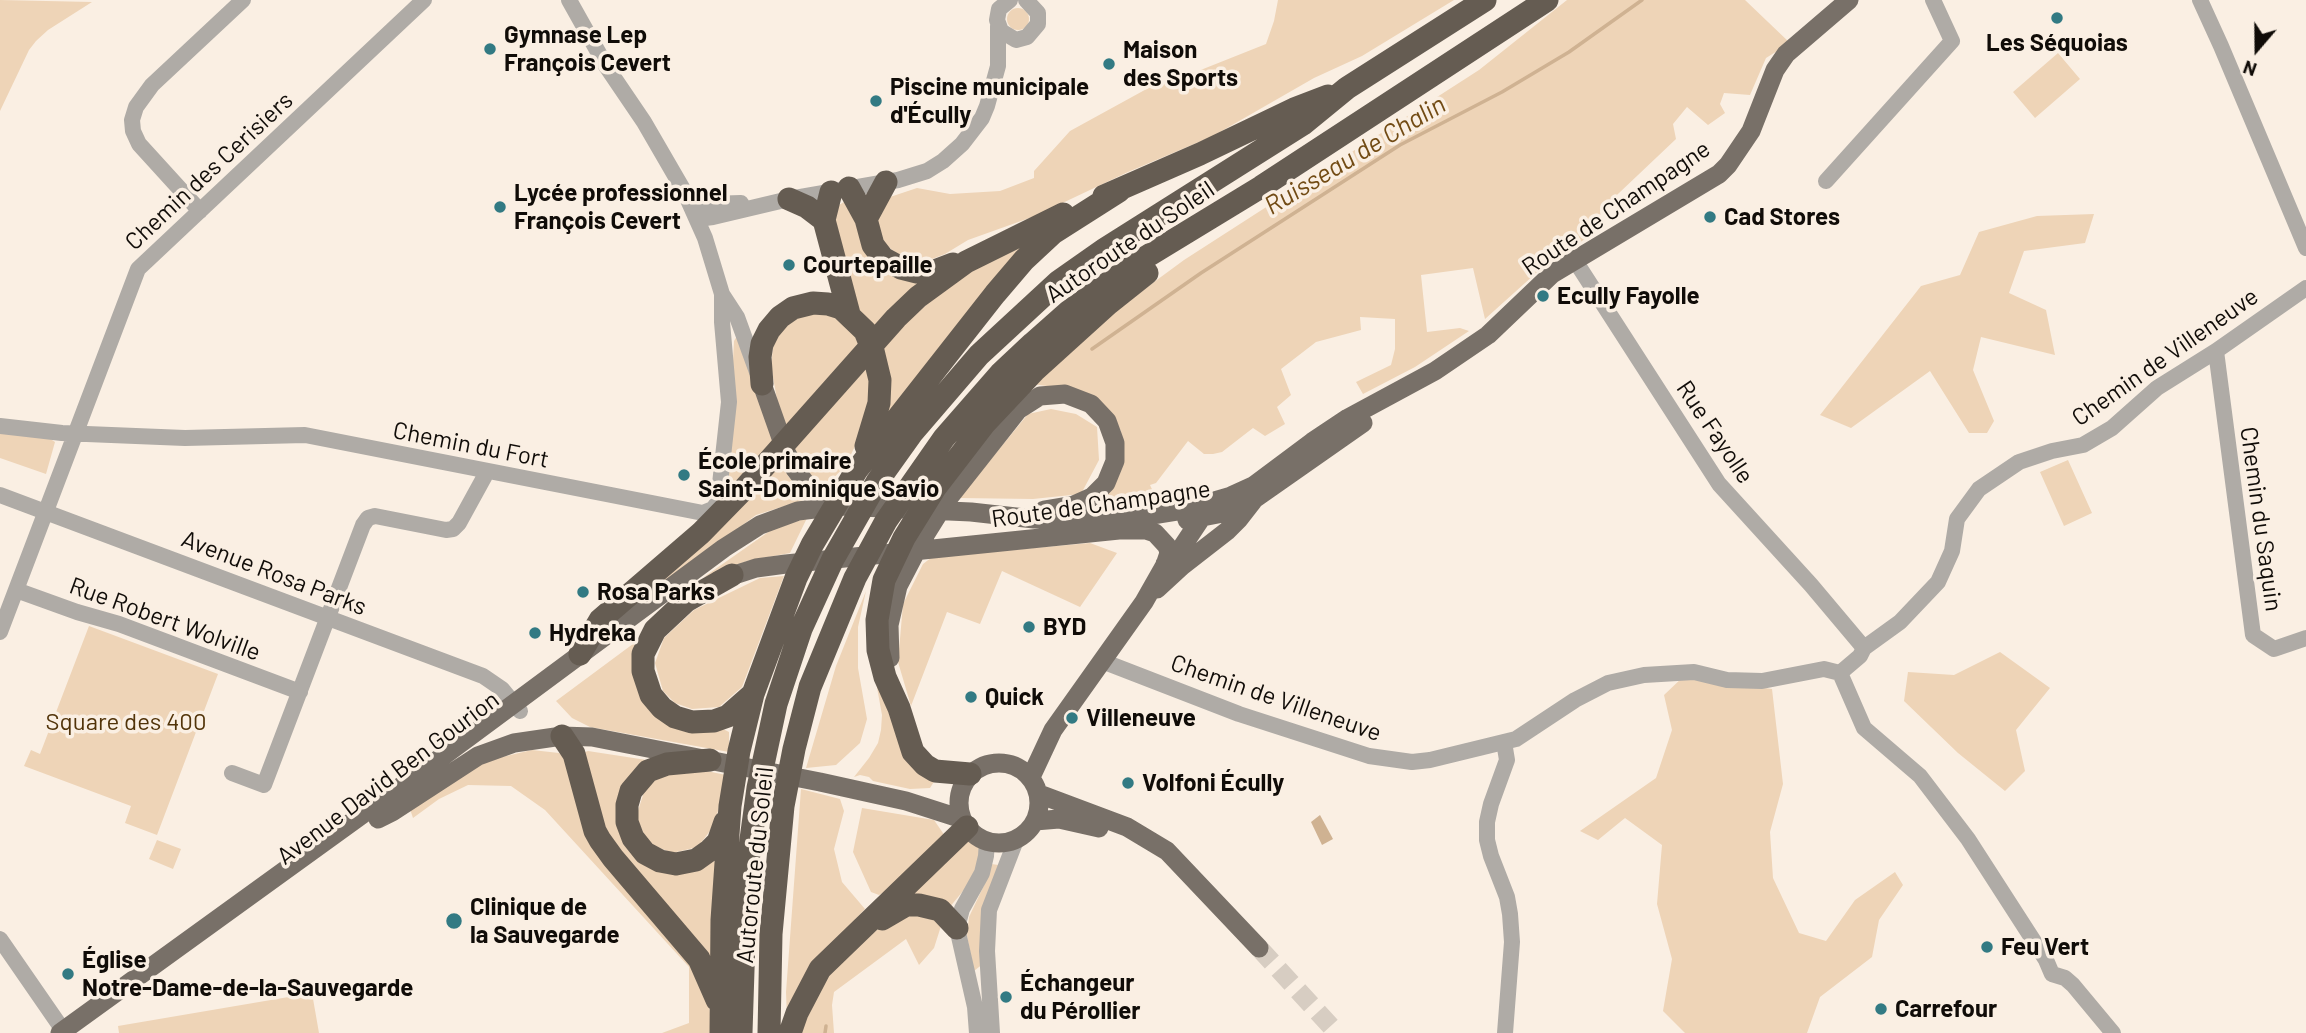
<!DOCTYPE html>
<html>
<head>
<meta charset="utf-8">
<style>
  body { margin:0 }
  #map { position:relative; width:2306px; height:1033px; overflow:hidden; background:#faefe3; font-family:Barlow,sans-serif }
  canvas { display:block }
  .north { position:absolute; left:2222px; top:14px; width:70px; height:70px; -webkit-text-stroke:5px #faefe3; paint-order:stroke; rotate:200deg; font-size:19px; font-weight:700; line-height:28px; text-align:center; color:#100c08 }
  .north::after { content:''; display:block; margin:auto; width:24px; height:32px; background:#100c08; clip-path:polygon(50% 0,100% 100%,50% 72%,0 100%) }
</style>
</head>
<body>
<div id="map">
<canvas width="2306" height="1033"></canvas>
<div class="north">N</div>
</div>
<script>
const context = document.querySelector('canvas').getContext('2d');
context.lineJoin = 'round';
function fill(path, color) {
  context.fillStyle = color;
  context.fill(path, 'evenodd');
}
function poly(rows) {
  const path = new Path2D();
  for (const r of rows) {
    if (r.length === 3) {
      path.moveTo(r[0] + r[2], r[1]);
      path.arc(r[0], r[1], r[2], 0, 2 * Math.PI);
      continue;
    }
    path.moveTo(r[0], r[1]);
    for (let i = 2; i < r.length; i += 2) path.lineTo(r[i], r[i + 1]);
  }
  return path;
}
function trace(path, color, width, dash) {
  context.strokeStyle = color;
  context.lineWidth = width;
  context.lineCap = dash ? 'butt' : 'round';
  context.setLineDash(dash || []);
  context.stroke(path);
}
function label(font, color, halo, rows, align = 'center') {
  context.font = font + ' Barlow,sans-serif';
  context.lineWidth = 7;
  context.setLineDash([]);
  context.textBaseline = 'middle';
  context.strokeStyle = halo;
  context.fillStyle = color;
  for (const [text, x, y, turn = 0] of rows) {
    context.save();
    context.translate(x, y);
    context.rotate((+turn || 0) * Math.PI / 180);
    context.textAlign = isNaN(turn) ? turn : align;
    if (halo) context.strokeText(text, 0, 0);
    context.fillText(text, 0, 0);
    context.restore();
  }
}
const green = poly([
  [0,0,92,2,48,30,36,41,29,50,0,111],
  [1278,0,1454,0,1362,56,1314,78,1213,136,1128,172,1035,216,968,240,945,254,927,261,901,257,874,235,874,213,884,199,917,188,950,194,1000,191,1034,178,1034,171,1070,131,1152,86,1178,79,1266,44,1274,21],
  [1567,0,1745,0,1790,43,1766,58,1750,95,1724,93,1720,104,1725,113,1708,125,1687,107,1673,124,1676,139,1600,211,1602,228,1545,265,1485,319,1473,268,1421,275,1427,332,1460,328,1469,331,1415,367,1363,394,1356,382,1391,365,1395,349,1395,319,1360,317,1361,330,1316,342,1281,369,1291,395,1277,407,1285,424,1265,436,1253,428,1222,452,1213,454,1204,454,1188,441,1156,483,1150,485,1156,498,1136,509,1100,504,1120,466,1121,431,1107,409,1076,390,1032,384,1097,324,1184,260,1479,70],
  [1018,19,11],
  [2058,53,2080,79,2035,118,2013,92],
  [844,202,855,212,862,240,927,278,874,327,859,311,837,238,834,208],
  [2094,214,2085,243,2024,251,2009,293,2046,310,2055,355,1981,337,1973,370,1994,421,1987,433,1969,433,1930,371,1851,428,1820,415,1921,286,1960,275,1979,232,2037,216],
  [1027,242,889,414,885,413,882,344,976,261],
  [829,311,863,343,787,427,778,405,771,366,775,329,795,312],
  [737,336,777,446,726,500,734,341],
  [869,357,871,392,865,425,846,465,826,486,803,469,791,444],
  [1051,409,1076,414,1097,427,1099,460,1081,494,1033,499,959,498,1028,414],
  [0,433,49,438,55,442,46,474,0,458],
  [780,454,788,476,800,490,809,496,804,500,756,515,672,578,618,611],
  [2068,460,2092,513,2064,526,2040,472],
  [807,518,790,553,747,561,704,577,774,528],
  [1090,543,1117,553,1080,607,1002,571,980,624,947,612,911,706,898,662,903,604,923,564,932,557],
  [784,576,742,687,719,707,692,709,675,703,663,691,655,663,664,638,694,610,760,578],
  [866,591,858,627,858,668,867,719,860,743,836,765,806,768,836,666],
  [89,626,218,674,157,835,125,823,131,806,24,766,31,750,40,754],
  [641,638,638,686,729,732,729,752,590,727,572,718,556,701],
  [2000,652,2050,688,2016,730,2025,771,2005,791,1958,753,1904,701,1908,672,1954,675],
  [1683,677,1772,689,1783,784,1770,832,1773,878,1799,933,1826,941,1855,900,1895,872,1903,885,1879,920,1872,957,1820,997,1807,1033,1685,1033,1663,1011,1672,959,1657,904,1662,845,1625,818,1598,840,1580,831,1656,778,1672,730,1664,695],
  [876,682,935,780,930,788,910,789,873,781,869,777,860,775,854,777,869,758,878,743,881,730,882,715],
  [532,750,559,753,570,763,581,800,680,941,709,1002,712,1033,662,1033,689,1023,689,967,545,810,511,786,468,785,439,799,413,818,409,806,483,757,502,757],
  [588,751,653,761,625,788,652,865,720,853,711,959,604,836,579,754],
  [697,769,726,775,715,824,698,847,672,853,648,843,636,817,644,792,653,776],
  [801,789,840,799,844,811,834,849,842,882,865,909,835,941,787,1020,786,992],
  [862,808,934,820,945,836,889,889,879,895,871,892,853,852],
  [966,839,981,846,980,864,968,885,949,908,902,900],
  [157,840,181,849,173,869,149,859],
  [991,864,999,865,984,963,974,971,967,936,969,917,986,881],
  [930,912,941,926,934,948,919,965,906,939,834,992,832,1005,834,1033,801,1033,823,977,849,950,896,916],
  [312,993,319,1033,119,1033,118,1026]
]);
const water = poly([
  [1320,815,1333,839,1322,845,1311,822]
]);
const stream = poly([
  [1092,349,1201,273,1400,145,1502,92,1569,52,1642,0],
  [825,1033,826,1026]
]);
const majorTunnel = poly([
  [1259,948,1337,1033]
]);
const minor = poly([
  [569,0,606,66,644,122,684,191,705,238,722,294,737,317,757,372],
  [1010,0,999,9,997,20,1001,31,1016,40,1027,37,1038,24,1038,13,1026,0],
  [2200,0,2221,46,2306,248],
  [1826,181,1952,41,1933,0],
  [684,191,697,201,709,204,741,203],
  [200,211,139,144,133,131,132,120,136,107,152,85,243,0],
  [697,219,713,217,789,199,898,180,927,171,943,161,962,144,982,118,987,106,998,66,998,26],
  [1574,259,1719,484,1811,585,1864,648],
  [2216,351,2253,635,2274,649,2306,638],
  [0,426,62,433,185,438,305,435,703,513,713,509,718,502,729,402,722,322,722,294],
  [0,495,483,676,502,689,520,711],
  [16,590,77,612,119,624,300,692],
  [0,632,138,269,424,0],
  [1102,661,1239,714,1369,756,1412,762,1430,760,1516,739,1575,700,1608,683,1644,675,1694,672,1727,680,1762,681,1824,669,1840,673,1860,656,1864,648,1900,622,1938,582,1952,551,1957,519,1979,489,2019,462,2052,451,2083,445,2112,428,2157,388,2216,351,2306,288],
  [1840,673,1864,728,1920,776,1968,839,2046,960,2052,974,2065,978,2073,985,2113,1033],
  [1504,742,1507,760,1491,804,1487,822,1487,840,1491,856,1507,897,1510,914,1512,942,1505,1033],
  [232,773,264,785,363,525,368,518,375,516,446,530,453,529,459,523,487,472],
  [0,939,65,1033],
  [977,1033,975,1007,957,928,962,909,982,873,986,856,987,841],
  [992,1033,987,951,989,910,1016,840]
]);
const major = poly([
  [762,384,786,452,795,469,810,489,839,506],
  [1187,520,1223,513,1253,500,1363,423],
  [1165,564,1178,553,1204,514],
  [719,580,756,568,786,564,1119,530],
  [1157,589,1182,566,1227,531,1239,519,1253,501],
  [890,658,889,625,898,586,922,540,947,500,1018,410,1040,396,1065,394,1091,404,1107,421,1115,443,1115,461,1106,483,1092,497,1074,505,1044,510],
  [999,803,40],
  [1031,777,1053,730,1144,602,1165,565,1169,553,1167,546,1155,533,1146,530,1121,530],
  [1039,794,1127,827,1167,851,1259,948],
  [378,819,392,812,478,756,514,743,562,736,592,737,820,782,906,801,962,819],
  [1035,821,1059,819,1099,828],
  [60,1033,450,751,724,548,760,525,798,511,839,506,971,512,1034,519,1093,519,1152,515,1183,510,1231,496,1253,486,1312,442,1348,418,1435,371,1488,335,1552,274,1719,174,1728,165,1751,131,1775,70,1786,54,1849,0]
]);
const highway = poly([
  [849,188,866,219,873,245,883,258,901,268,917,272,932,272,953,264],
  [831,192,824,220,849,314],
  [1104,196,1200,154,1294,109,1328,96],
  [789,199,807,207,824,220],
  [866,219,886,182],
  [762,384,760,357,762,344,769,330,780,317,793,308,813,303,828,304,841,308,865,331,873,351,880,380,879,403,866,446],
  [732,575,686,601,655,630,643,654,643,671,651,695,662,708,675,717,692,722,714,721,728,716,753,694],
  [580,654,600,620,701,533,745,488,896,318,918,297,966,262,1063,214],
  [562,736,574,754,595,831,600,840,613,858,699,959,717,1000],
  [710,760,667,764,648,771,631,791,627,805,627,822,633,838,645,853,660,861,676,864,696,860,710,850,718,842,725,822],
  [970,774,935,771,925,765,913,752,899,708,885,677,878,650,877,620,884,580,904,538,935,488,985,423,1034,371,1108,304,1147,273],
  [882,919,906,905,919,905,940,910,957,928],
  [721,1033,722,920,730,806,739,751,753,694,796,578,812,545,856,471,995,294,1024,260,1053,233,1119,191],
  [741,1033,746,876,758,788,776,704,801,629,833,559,877,482,912,433,979,355,1058,282,1105,249,1303,124,1347,88,1485,0],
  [769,1033,771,934,783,806,794,749,810,687,855,578,886,521,944,438,1000,374,1033,343,1068,312,1108,283,1146,257,1261,187,1547,0],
  [790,1033,797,1013,820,969,967,827]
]);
const markers = [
  [2057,18,7,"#327a83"],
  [490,49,7,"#327a83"],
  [1109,64,7,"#327a83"],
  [876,101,7,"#327a83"],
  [500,207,7,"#327a83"],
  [1710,217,7,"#327a83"],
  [789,265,7,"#327a83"],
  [1543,296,7,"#327a83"],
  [684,475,7,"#327a83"],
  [583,592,7,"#327a83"],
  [1029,627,7,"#327a83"],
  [535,633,7,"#327a83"],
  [971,697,7,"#327a83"],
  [1072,718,7,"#327a83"],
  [1128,783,7,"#327a83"],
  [454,921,9,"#327a83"],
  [1987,947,7,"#327a83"],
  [68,974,7,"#327a83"],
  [1006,997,7,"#327a83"],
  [1881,1009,7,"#327a83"]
];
const poiNames = [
  ["Gymnase Lep",504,35],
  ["François Cevert",504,63],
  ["Les Séquoias",2057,43,"center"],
  ["Maison",1123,50],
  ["des Sports",1123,78],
  ["Piscine municipale",890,87],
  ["d'Écully",890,115],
  ["Lycée professionnel",514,193],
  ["François Cevert",514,221],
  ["Cad Stores",1724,217],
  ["Courtepaille",803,265],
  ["Ecully Fayolle",1557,296],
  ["École primaire",698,461],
  ["Saint-Dominique Savio",698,489],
  ["Rosa Parks",597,592],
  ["BYD",1043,627],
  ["Hydreka",549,633],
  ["Quick",985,697],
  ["Villeneuve",1086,718],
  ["Volfoni Écully",1142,783],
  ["Clinique de",470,907],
  ["la Sauvegarde",470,935],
  ["Feu Vert",2001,947],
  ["Église",82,960],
  ["Notre-Dame-de-la-Sauvegarde",82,988],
  ["Échangeur",1020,983],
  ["du Pérollier",1020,1011],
  ["Carrefour",1895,1009]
];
const streetNames = [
  ["Chemin des Cerisiers",209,171,-43],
  ["Route de Champagne",1616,208,-34],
  ["Autoroute du Soleil",1130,242,-34],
  ["Chemin de Villeneuve",2165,357,-35],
  ["Rue Fayolle",1715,432,56],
  ["Chemin du Fort",471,445,11],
  ["Route de Champagne",1101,504,-8],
  ["Chemin du Saquin",2261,519,82],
  ["Avenue Rosa Parks",274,573,21],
  ["Rue Robert Wolville",165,619,20],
  ["Chemin de Villeneuve",1276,698,19],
  ["Avenue David Ben Gourion",388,778,-37],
  ["Autoroute du Soleil",755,865,-84]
];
const parkNames = [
  ["Square des 400",126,722]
];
const waterNames = [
  ["Ruisseau de Chalin",1355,155,-31]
];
fill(green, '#eed4b7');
fill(water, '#cfb292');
trace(stream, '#cfb292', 3.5);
trace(majorTunnel, '#d7cdc2', 19, [19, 10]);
trace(minor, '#afaba6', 16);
trace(major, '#787068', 19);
trace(highway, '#655c52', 23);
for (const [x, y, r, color] of markers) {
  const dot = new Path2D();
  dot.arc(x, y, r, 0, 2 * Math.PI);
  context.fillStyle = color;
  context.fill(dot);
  trace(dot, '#faefe3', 2.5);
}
label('bold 24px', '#100c08', '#faefe3', poiNames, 'left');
label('24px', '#100c08', '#faefe3', streetNames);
label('24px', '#513309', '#faefe3', parkNames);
label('italic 26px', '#724b14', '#faefe3', waterNames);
</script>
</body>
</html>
